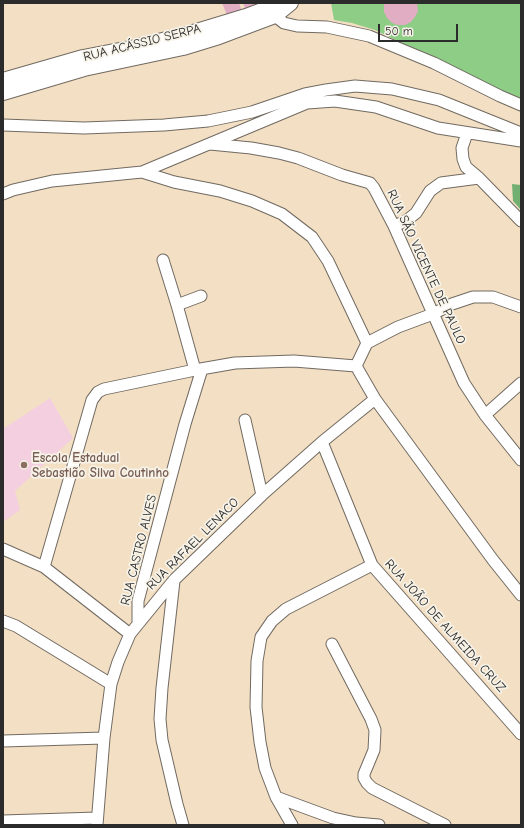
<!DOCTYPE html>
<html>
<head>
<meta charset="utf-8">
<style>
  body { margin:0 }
  #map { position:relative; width:524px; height:828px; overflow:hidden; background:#f3dfc4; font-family:"Comic Neue",sans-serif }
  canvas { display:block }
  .frame { position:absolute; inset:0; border:4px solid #2b2b2b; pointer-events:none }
  .scale { position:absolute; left:378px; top:24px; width:80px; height:18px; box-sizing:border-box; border:2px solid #2b2b2b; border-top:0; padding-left:5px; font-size:12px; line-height:14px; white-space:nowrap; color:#2b2b2b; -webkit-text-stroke:3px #f7f3e8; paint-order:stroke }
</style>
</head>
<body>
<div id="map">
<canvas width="524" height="828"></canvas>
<div class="frame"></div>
<div class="scale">50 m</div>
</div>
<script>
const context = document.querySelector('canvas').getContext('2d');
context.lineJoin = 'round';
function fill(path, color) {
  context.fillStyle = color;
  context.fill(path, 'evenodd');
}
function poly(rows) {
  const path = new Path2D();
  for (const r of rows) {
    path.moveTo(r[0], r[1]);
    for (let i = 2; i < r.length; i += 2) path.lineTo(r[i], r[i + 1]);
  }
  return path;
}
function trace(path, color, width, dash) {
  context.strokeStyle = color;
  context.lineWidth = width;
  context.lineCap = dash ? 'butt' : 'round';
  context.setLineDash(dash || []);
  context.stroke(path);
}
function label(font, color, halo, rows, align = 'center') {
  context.font = font + ' "Comic Neue",sans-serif';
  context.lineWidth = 3.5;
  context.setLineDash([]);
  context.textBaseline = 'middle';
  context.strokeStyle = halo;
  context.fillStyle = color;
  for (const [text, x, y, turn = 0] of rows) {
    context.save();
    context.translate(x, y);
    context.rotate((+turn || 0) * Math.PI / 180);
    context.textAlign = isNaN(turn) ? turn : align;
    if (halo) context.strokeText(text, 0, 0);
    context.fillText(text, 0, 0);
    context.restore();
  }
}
const built = poly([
  [50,398,73,438,15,491,20,510,3,522,3,429]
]);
const green = poly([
  [331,3,521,3,521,100,504,93,375,30,352,23,334,20]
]);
const forest = poly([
  [512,184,521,185,521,210,513,201]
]);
const building = poly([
  [222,3,239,3,243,14,229,20],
  [243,3,272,3,247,14],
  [384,3,417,3,418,11,415,17,411,22,405,25,398,25,392,23,387,18,384,12]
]);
const minor = poly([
  [272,10,275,16,284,23,297,26,327,27,369,36,434,63,500,96,521,105],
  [307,103,335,101,376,107,438,128,521,141],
  [3,125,84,128,164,125,208,121,252,112,305,94,326,90,355,86,392,89,439,100,521,133],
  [467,133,462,148,463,159,466,167,479,178,521,221],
  [210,144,251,148,279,153,298,158,342,175,370,183,374,188,394,226,464,383,485,415,521,460],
  [142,172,174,182,220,191,252,201,282,214,312,237,328,261,367,343,356,366],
  [3,194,13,190,52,181,142,172,307,103,305,94],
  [394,226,406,221,416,213,430,191,441,183,479,178],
  [163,260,177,305,195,370],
  [177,305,201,296],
  [367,343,398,327,433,314,452,304,473,297,493,297,521,307],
  [356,366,375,399,493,560,521,595],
  [485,415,521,383],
  [245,420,262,495],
  [322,442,372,565,521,734],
  [3,549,44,567,130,634],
  [44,567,92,400,98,392,104,389,195,370,235,363,294,361,356,366],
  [174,581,162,688,160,719,162,740,177,804,183,825],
  [3,621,16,626,111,684],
  [138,623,138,601,185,424,202,369],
  [332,644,371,719,375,730,374,750,364,774,364,778,367,783,372,788,445,825],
  [3,741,104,738],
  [276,797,333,818,356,823,379,825],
  [3,821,97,818],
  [97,825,104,738,111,684,118,662,130,634,174,580,262,495,322,442,375,399],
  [292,825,276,797,265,768,260,742,256,707,257,661,261,637,272,621,286,609,372,565]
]);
const tertiary = poly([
  [3,80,83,57,135,47,190,33,246,16,270,7,290,3],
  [3,93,84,69,183,48,219,37,275,16,291,3]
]);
const markers = [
  [24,465,4,"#8d6e63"]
];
const streetNames = [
  ["RUA ACÁSSIO SERPA",142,43,-14],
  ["RUA SÃO VICENTE DE PAULO",426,267,65],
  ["RUA RAFAEL LENACO",193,544,-45],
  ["RUA CASTRO ALVES",139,550,-76],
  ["RUA JOÃO DE ALMEIDA CRUZ",445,626,48]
];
const educationNames = [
  ["Escola Estadual",32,458],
  ["Sebastião Silva Coutinho",32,473]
];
fill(built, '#f3cfe0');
fill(green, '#8dcd85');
fill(forest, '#72b072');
fill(building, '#e0adc3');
trace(minor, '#716a61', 13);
trace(tertiary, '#716a61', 16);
trace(minor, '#fff', 11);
trace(tertiary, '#fff', 14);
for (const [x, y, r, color] of markers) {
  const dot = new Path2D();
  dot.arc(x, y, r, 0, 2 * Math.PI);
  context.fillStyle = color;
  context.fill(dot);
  trace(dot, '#f7f3e8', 1.5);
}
label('13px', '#2b2b2b', '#f7f3e8', streetNames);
label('bold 13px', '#785e54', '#f7f3e8', educationNames, 'left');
</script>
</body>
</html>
